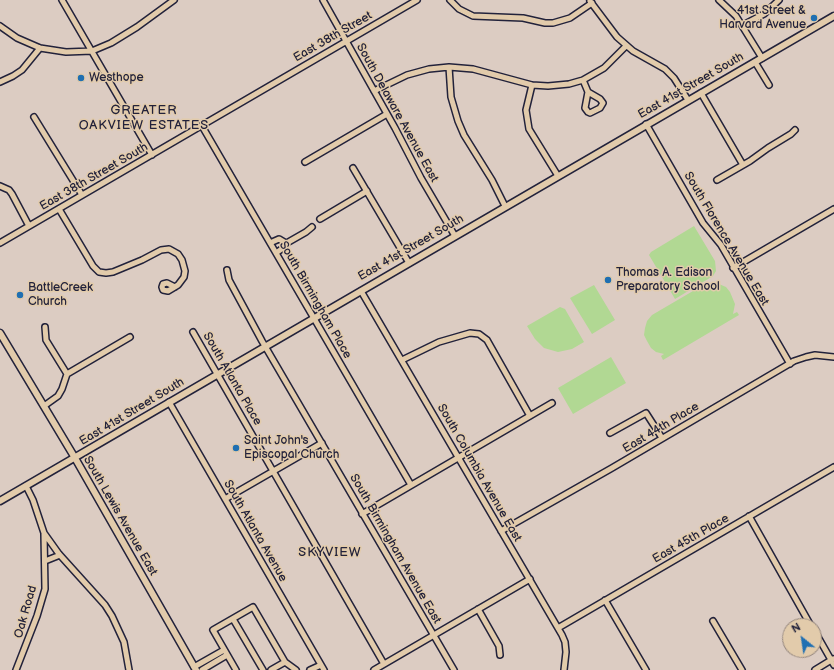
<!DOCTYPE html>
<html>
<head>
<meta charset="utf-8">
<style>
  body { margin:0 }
  #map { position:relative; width:834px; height:670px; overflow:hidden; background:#dcccc2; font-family:"Balsamiq Sans",sans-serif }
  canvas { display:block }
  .north { position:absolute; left:782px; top:618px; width:40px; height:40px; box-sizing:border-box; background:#e2cbab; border:1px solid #95877e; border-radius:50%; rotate:330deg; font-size:11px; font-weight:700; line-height:16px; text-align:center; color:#22223b }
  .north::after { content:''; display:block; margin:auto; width:14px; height:18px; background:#1f6fb2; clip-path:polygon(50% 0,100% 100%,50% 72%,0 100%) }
</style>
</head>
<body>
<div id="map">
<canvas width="834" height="670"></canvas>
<div class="north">N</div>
</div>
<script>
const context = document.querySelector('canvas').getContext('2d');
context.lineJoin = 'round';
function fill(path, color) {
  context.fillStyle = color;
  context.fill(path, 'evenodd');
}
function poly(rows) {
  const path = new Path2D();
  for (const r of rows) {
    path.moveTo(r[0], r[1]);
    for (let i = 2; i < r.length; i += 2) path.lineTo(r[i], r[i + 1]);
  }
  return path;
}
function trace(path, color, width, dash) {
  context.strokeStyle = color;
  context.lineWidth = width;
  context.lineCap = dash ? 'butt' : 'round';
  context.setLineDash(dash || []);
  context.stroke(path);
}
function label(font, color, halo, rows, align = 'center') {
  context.font = font + ' "Balsamiq Sans",sans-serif';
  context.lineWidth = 3;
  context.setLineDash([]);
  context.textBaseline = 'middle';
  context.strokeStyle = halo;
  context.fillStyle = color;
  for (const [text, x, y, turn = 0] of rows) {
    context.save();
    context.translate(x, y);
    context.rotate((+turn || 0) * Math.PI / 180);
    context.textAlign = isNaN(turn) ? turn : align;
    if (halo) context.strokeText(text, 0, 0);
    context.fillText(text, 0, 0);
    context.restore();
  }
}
const green = poly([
  [694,226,715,261,716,271,713,276,675,299,649,255,651,252],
  [713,283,719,284,726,287,730,292,735,304,733,314,737,312,739,315,663,360,661,356,664,354,656,352,651,348,647,341,644,335,645,328,647,321,652,315,705,284],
  [594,285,615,320,592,334,570,298],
  [560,307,565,309,584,342,572,349,558,352,544,348,535,339,527,326],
  [611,357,626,383,573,414,558,388]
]);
const minor = poly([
  [62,0,152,155],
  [323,0,395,128,421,178,455,236],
  [450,0,459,9,473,16,523,18,545,23,553,23,570,18,592,3],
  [719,0,736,16,762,58],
  [590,1,617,37,633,51,665,69,674,78,688,100],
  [743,25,764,14,779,0],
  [0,26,17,38,40,48,66,52,92,51,111,43,137,27,174,0],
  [755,62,769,85],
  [449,67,451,97,458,121,464,135,492,180,505,206],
  [583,80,588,92,600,99,603,103,600,108,590,113,588,112,585,108,588,92],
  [0,82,13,76,22,70,40,48],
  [532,85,526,110,529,129,558,176],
  [374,91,407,75,429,69,449,67,473,69,532,85,548,86,569,84,583,80,604,68,626,46],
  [701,93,743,165],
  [34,117,82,195],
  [646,124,703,223,721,245,790,364],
  [202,126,411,485],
  [305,162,387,114],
  [353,168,409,263],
  [717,180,750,161,768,148,791,134,795,130],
  [0,186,9,190,12,194,29,226],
  [59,209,93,266,99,272,106,273,113,272,142,260,161,250,169,249,178,254,182,260,185,271,184,277,178,285,168,291,163,290,162,287,163,284,167,283,175,287],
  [320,219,367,191],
  [0,243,417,0],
  [270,243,279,239,284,242,283,248,276,253],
  [285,244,306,232,312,227],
  [733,268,834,209],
  [227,270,229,280,262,341,454,670],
  [361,291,562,635,565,642,566,652,564,670],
  [45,327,46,340,67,374],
  [193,332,384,664],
  [402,360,439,342,470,333,479,334,487,340,530,416],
  [169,402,324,670],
  [44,406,58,396,62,389,67,374,130,337],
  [610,433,646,413,662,438],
  [26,486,33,500,44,533,59,554,105,605,112,616,124,642,129,670],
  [225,499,322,443],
  [362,514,552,403],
  [749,516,811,626],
  [501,531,612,468,794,361,806,357,815,355,834,357],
  [45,561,60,555],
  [605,600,646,670],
  [478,609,499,646,500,655],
  [233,619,263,670],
  [713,621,742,670],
  [558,628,834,467],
  [814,630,834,665],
  [194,667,224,650],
  [16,670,37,616,45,589,44,534],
  [202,670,227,655],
  [236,670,213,630,253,607,285,662,296,670],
  [271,670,285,662],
  [310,670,321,665],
  [374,670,530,579],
  [815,670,833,659]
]);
const major = poly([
  [0,333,75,458,196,670],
  [0,501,834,16]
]);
const markers = [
  [814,18,4,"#1f6fb2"],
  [81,78,4,"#1f6fb2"],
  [608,280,4,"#1f6fb2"],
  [20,295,4,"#1f6fb2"],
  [236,448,4,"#1f6fb2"]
];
const poiNames = [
  ["41st Street &",806,11,"right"],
  ["Harvard Avenue",806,25,"right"],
  ["Westhope",89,78],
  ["Thomas A. Edison",616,273],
  ["Preparatory School",616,287],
  ["BattleCreek",28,288],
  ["Church",28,302],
  ["Saint John's",244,441],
  ["Episcopal Church",244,455]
];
const streetNames = [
  ["East 38th Street",333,37,-30],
  ["East 41st Street South",691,86,-30],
  ["South Delaware Avenue East",397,113,61],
  ["East 38th Street South",94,177,-30],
  ["South Florence Avenue East",726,239,59],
  ["East 41st Street South",411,248,-30],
  ["South Birmingham Place",315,300,60],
  ["South Atlanta Place",232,379,60],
  ["East 41st Street South",132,412,-31],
  ["East 44th Place",661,428,-31],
  ["South Columbia Avenue East",479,473,60],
  ["South Lewis Avenue East",120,516,60],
  ["South Atlanta Avenue",255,531,60],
  ["East 45th Place",691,539,-30],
  ["South Birmingham Avenue East",395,549,60],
  ["Oak Road",26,612,-74]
];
const neighbourhoodNames = [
  ["GREATER",144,111],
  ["OAKVIEW ESTATES",144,126],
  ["SKYVIEW",330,553]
];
fill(green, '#b1d893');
trace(minor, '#22223b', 8);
trace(major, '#22223b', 9);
trace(minor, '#e2cbab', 5);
trace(major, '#e2cbab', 6);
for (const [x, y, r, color] of markers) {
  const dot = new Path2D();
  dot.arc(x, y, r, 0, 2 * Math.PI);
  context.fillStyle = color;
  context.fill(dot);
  trace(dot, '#e2cbab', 1.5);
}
label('12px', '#22223b', '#e2cbab', poiNames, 'left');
label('12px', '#22223b', '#e2cbab', streetNames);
context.letterSpacing = '1px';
label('13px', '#22223b', '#e2cbab', neighbourhoodNames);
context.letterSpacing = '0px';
</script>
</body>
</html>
